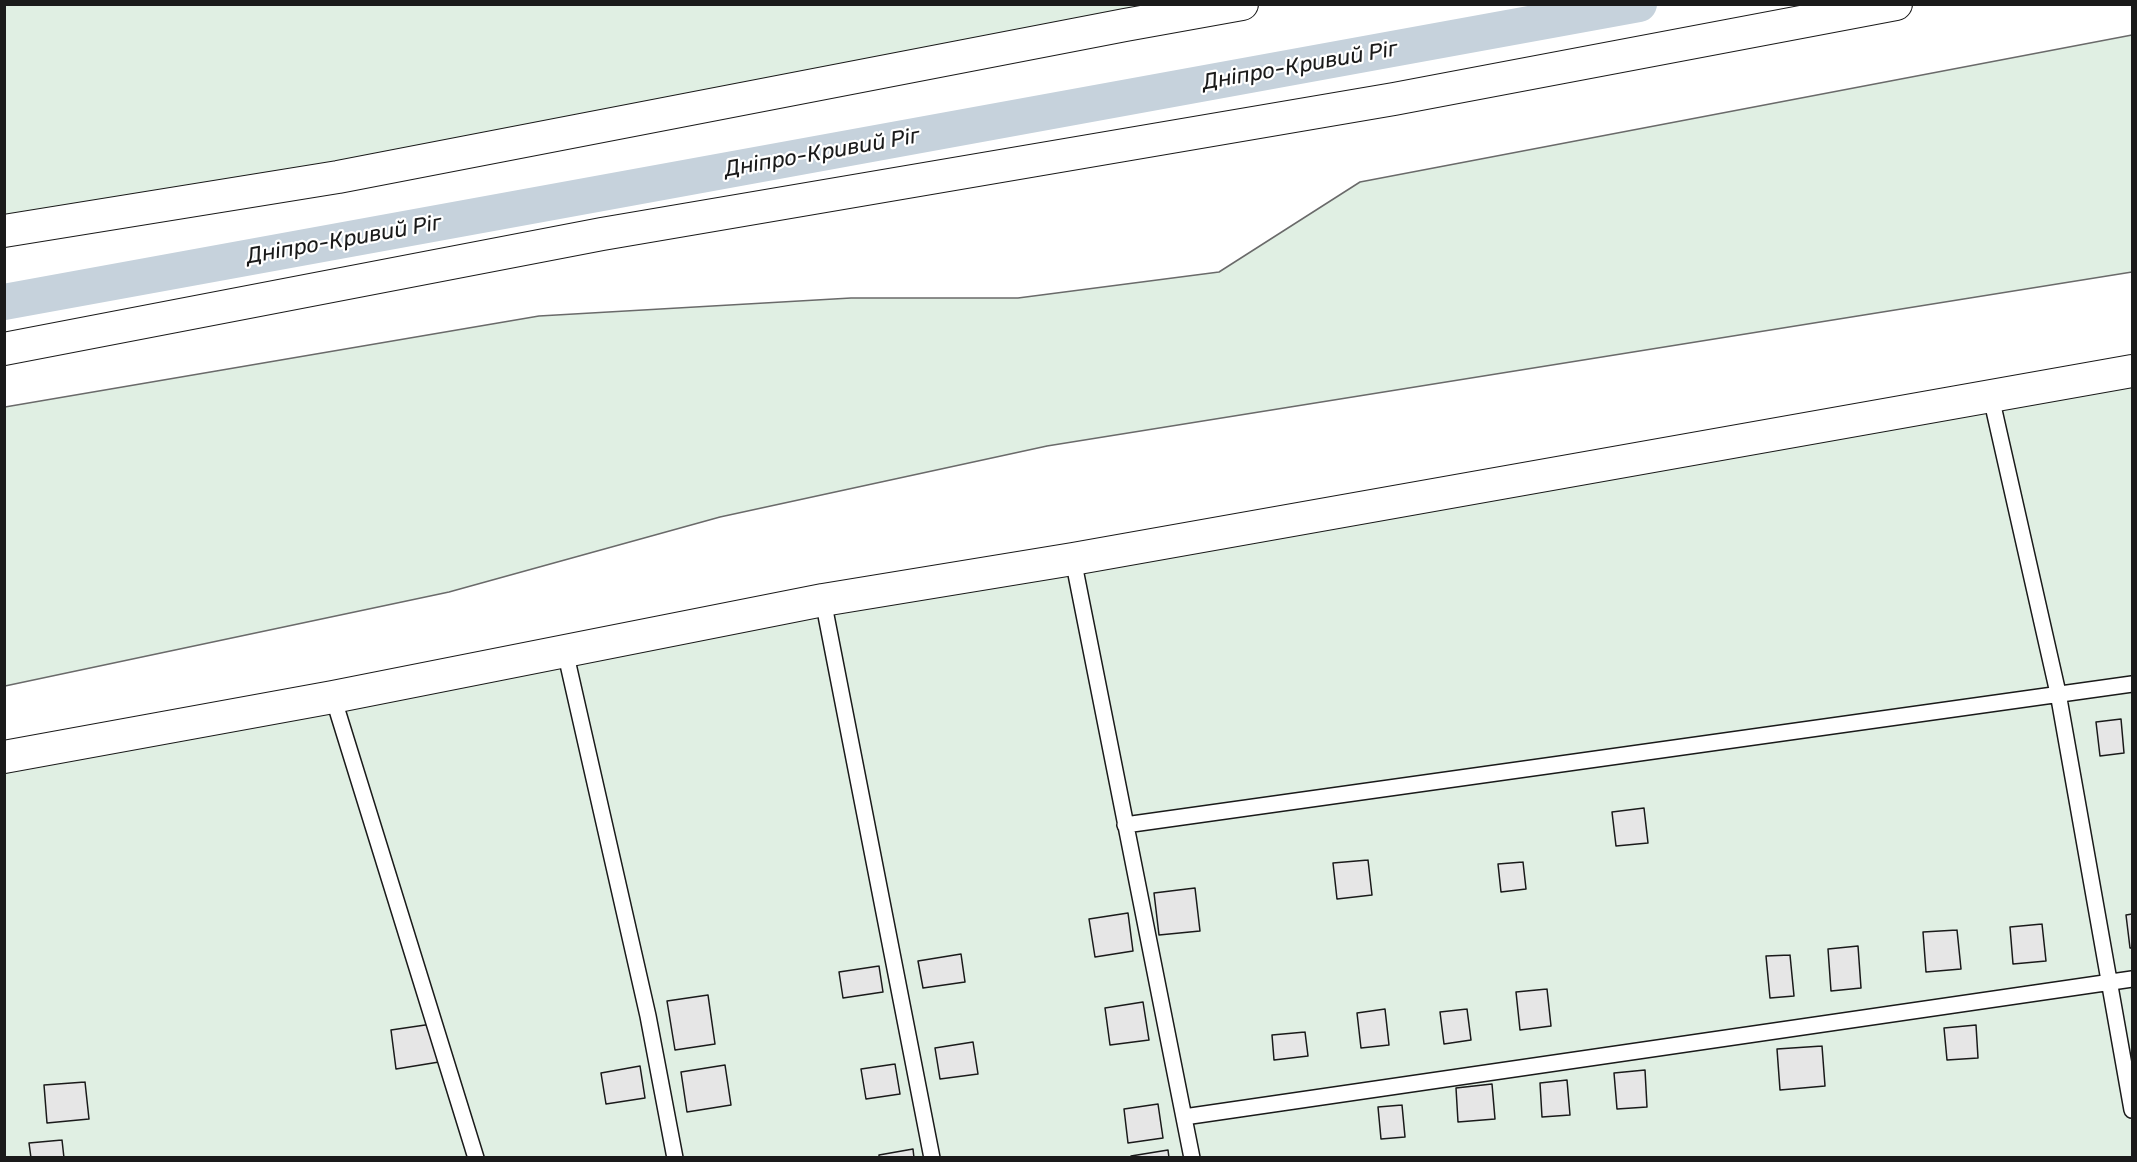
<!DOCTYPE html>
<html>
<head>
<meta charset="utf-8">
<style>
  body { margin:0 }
  #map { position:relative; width:2137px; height:1162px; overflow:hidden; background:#fff; font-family:Rubik,sans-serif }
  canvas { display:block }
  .frame { position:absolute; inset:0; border:6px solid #1a1a1a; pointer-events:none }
</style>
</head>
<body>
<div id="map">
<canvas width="2137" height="1162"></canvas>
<div class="frame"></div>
</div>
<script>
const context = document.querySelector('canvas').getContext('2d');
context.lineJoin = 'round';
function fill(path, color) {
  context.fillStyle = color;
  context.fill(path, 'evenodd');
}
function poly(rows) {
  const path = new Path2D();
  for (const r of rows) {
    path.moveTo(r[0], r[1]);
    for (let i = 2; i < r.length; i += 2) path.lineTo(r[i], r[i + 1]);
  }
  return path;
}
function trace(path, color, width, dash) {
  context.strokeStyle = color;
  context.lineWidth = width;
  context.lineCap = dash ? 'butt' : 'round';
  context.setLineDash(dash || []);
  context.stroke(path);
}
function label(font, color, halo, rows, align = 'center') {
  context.font = font + ' Rubik,sans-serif';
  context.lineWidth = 4.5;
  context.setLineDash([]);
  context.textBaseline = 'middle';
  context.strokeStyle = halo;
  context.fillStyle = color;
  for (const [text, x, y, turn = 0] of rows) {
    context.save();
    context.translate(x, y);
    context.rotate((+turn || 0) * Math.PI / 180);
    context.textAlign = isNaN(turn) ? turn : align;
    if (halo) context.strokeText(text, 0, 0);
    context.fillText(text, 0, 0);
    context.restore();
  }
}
const green = poly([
  [5,5,1242,5,5,231,5,5],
  [2132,35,2132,272,1047,446,720,517,449,592,5,686,5,407,539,316,851,298,1018,298,1219,272,1360,182,2132,35],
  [2132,371,2132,1157,5,1158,5,757,2132,371]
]);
const canal = poly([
  [4,302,1639,4]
]);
const building = poly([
  [2121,719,2124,753,2100,756,2096,722,2121,719],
  [1644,808,1648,843,1616,846,1612,812,1644,808],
  [1368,860,1372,895,1337,899,1333,863,1368,860],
  [1523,862,1526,889,1501,892,1498,864,1523,862],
  [1195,888,1200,931,1159,935,1154,893,1195,888],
  [1128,913,1133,951,1095,957,1089,919,1128,913],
  [2132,914,2132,948,2130,948,2126,915,2132,914],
  [2042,924,2046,961,2013,964,2010,927,2042,924],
  [1957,930,1961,969,1926,972,1923,932,1957,930],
  [1858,946,1861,988,1831,991,1828,949,1858,946],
  [961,954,965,982,923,988,918,961,961,954],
  [1790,955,1794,996,1770,998,1766,956,1790,955],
  [879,966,883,992,843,998,839,972,879,966],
  [1547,989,1551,1026,1520,1030,1516,992,1547,989],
  [708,995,715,1044,675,1050,667,1001,708,995],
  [1143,1002,1149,1040,1110,1045,1105,1008,1143,1002],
  [1385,1009,1389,1045,1361,1048,1357,1013,1385,1009],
  [1467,1009,1471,1040,1444,1044,1440,1012,1467,1009],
  [432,1024,439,1062,396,1069,391,1030,432,1024],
  [1976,1025,1978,1058,1947,1060,1944,1028,1976,1025],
  [1305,1032,1308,1056,1274,1060,1272,1035,1305,1032],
  [973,1042,978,1074,940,1079,935,1048,973,1042],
  [1822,1046,1825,1086,1780,1090,1777,1049,1822,1046],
  [895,1064,900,1094,866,1099,861,1069,895,1064],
  [725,1065,731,1105,687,1112,681,1072,725,1065],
  [640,1066,645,1098,606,1104,601,1073,640,1066],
  [1645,1070,1647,1107,1617,1109,1614,1073,1645,1070],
  [1567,1080,1570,1115,1542,1117,1540,1083,1567,1080],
  [85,1082,89,1119,47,1123,44,1085,85,1082],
  [1492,1084,1495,1119,1458,1122,1456,1088,1492,1084],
  [1158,1104,1163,1138,1128,1143,1124,1109,1158,1104],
  [1402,1105,1405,1137,1381,1139,1378,1107,1402,1105],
  [62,1140,64,1158,31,1158,29,1143,62,1140],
  [913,1149,914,1158,879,1158,879,1155,913,1149],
  [1168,1150,1169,1158,1131,1158,1131,1156,1168,1150]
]);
const service = poly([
  [1991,397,2058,693,2132,1110],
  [1073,559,1192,1158],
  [823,600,932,1158],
  [565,651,648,1016,675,1158],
  [333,697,476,1158],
  [1125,825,2132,684],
  [1184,1117,2132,979]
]);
const minor = poly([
  [4,231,338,177,1125,25,1242,4],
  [4,349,602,234,1394,99,1896,4],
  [4,757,333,697,823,600,1073,559,2132,371]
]);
const waterNames = [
  ["Дніпро-Кривий Ріг",1300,66,-10],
  ["Дніпро-Кривий Ріг",822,153,-10],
  ["Дніпро-Кривий Ріг",344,240,-10]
];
fill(green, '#e0efe3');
trace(green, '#6a6a6a', 1.5);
trace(canal, '#c6d2dc', 36);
fill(building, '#e6e6e6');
trace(building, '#1a1a1a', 1.5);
trace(service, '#1a1a1a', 18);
trace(minor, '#1a1a1a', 34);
trace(service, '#fff', 15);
trace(minor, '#fff', 32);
label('italic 22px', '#1a1a1a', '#fff', waterNames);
</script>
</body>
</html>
